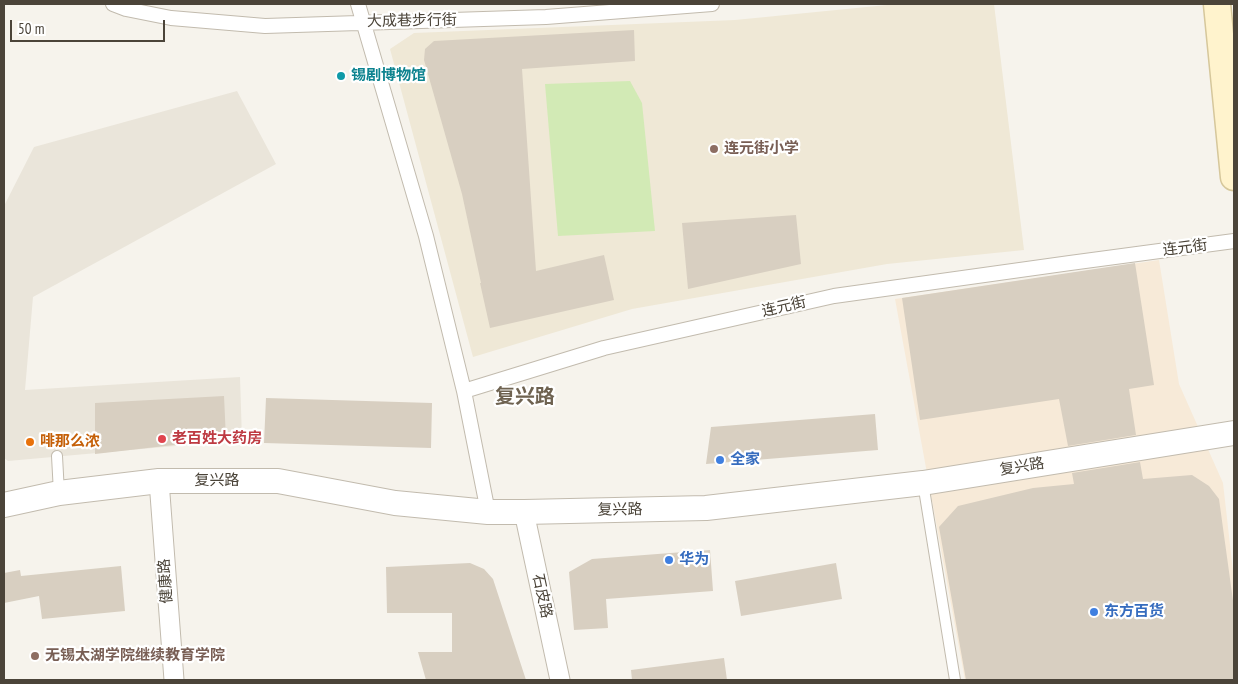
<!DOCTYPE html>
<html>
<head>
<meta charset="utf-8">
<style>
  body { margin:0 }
  #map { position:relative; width:1238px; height:684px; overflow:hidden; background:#f6f3ec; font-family:"PT Sans Narrow",sans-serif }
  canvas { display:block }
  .frame { position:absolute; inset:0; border:5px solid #4b4439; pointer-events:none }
  .scale { position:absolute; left:10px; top:20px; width:155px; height:22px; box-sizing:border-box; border:2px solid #4b4439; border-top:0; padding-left:6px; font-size:15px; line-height:18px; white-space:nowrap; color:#4b4439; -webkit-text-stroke:4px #fff; paint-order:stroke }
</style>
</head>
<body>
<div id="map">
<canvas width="1238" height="684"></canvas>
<div class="frame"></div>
<div class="scale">50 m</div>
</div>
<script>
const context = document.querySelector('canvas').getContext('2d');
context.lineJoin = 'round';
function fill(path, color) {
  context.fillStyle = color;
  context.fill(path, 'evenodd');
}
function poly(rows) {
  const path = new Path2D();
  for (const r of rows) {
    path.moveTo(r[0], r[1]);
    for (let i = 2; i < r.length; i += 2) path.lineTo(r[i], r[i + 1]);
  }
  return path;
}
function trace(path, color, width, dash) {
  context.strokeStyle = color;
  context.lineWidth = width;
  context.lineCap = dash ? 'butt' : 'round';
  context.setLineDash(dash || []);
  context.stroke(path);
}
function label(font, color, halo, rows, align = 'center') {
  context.font = font + ' "PT Sans Narrow","Noto Sans SC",sans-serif';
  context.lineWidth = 4.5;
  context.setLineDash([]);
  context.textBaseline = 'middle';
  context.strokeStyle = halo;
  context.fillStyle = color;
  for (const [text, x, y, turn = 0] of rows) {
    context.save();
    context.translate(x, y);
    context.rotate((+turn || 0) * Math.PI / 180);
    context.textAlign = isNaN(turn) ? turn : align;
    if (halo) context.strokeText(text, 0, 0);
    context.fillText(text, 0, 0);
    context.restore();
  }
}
const residential = poly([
  [237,91,276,164,33,297,25,390,240,377,242,440,8,461,4,458,4,206,34,147]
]);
const commercial = poly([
  [1159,260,1179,384,1223,483,1234,580,1234,680,965,680,895,299]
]);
const education = poly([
  [897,4,994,4,1024,250,887,264,632,309,473,357,390,49,414,33,735,20]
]);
const green = poly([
  [630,81,642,103,655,231,558,236,545,84]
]);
const building = poly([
  [634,30,635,61,522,69,536,271,604,255,614,300,490,328,480,283,481,283,462,194,424,60,425,49,434,41],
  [796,215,801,264,688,289,682,223],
  [1135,263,1154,385,1129,389,1136,435,1068,446,1059,399,920,420,902,298],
  [224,396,226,439,95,454,95,403],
  [266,398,432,403,431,448,264,443],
  [875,414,878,450,706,464,711,427],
  [1140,462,1143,479,1192,475,1209,486,1219,499,1234,608,1234,680,966,680,939,527,958,506,1033,488,1074,484,1072,473],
  [710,550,713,591,606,599,608,628,574,630,569,572,592,559],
  [470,563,484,569,493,579,526,680,426,680,418,652,452,652,452,613,387,613,386,567],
  [836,563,842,599,741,616,735,581],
  [121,566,125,611,42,619,39,596,4,603,4,573,20,570,21,576],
  [724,658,727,680,632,680,631,670]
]);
const service = poly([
  [57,456,59,493],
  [923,483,955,680]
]);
const pedestrian = poly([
  [113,4,126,9,171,18,265,26,546,17,712,4],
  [358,4,426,236,464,391,488,512],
  [464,391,604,348,834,296,1070,263,1234,241]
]);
const minor = poly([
  [159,481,174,680],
  [524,512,560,680]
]);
const tertiary = poly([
  [4,505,59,493,159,481,278,481,395,503,488,512,524,512,706,508,923,483,1234,433]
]);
const secondary = poly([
  [1217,4,1234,177]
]);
const markers = [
  [341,76,5,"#0f9aa8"],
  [714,149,5,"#8d6e63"],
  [162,439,5,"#e0444e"],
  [30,442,5,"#e8710a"],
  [720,460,5,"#3f7fe0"],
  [669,560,5,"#3f7fe0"],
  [1094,612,5,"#3f7fe0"],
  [35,656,5,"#8d6e63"]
];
const streetNames = [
  ["大成巷步行街",412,21,-1],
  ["连元街",1185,248,-7],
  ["连元街",784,307,-13],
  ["复兴路",1022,467,-9],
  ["复兴路",217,481],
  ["复兴路",620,510,-1],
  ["健康路",166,581,-94],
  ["石皮路",542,596,78]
];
const cultureNames = [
  ["锡剧博物馆",351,76]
];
const educationNames = [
  ["连元街小学",724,149],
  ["无锡太湖学院继续教育学院",45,656]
];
const healthNames = [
  ["老百姓大药房",172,439]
];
const foodNames = [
  ["啡那么浓",40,442]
];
const shopNames = [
  ["全家",730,460],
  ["华为",679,560],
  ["东方百货",1104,612]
];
const districtNames = [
  ["复兴路",525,397]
];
fill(residential, '#eae5da');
fill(commercial, '#f7ead8');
fill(education, '#efe8d6');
fill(green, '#d2eab5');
fill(building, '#d8cfc1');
trace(service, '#c2bbae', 12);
trace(pedestrian, '#c2bbae', 16);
trace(minor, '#c2bbae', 21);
trace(tertiary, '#c2bbae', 26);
trace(secondary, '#d6c79b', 29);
trace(service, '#fff', 10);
trace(pedestrian, '#fff', 14);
trace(minor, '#fff', 19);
trace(tertiary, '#fff', 24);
trace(secondary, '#fff3cd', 26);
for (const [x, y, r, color] of markers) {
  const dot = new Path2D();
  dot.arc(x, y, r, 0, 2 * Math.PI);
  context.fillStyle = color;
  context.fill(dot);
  trace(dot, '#fff', 2);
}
label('15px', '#4b4439', '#fff', streetNames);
label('bold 15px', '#0d838f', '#fff', cultureNames, 'left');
label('bold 15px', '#785e54', '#fff', educationNames, 'left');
label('bold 15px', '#be3a42', '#fff', healthNames, 'left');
label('bold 15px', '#c56008', '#fff', foodNames, 'left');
label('bold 15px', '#366cbe', '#fff', shopNames, 'left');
label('bold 20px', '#6e6250', '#fff', districtNames);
</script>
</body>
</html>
